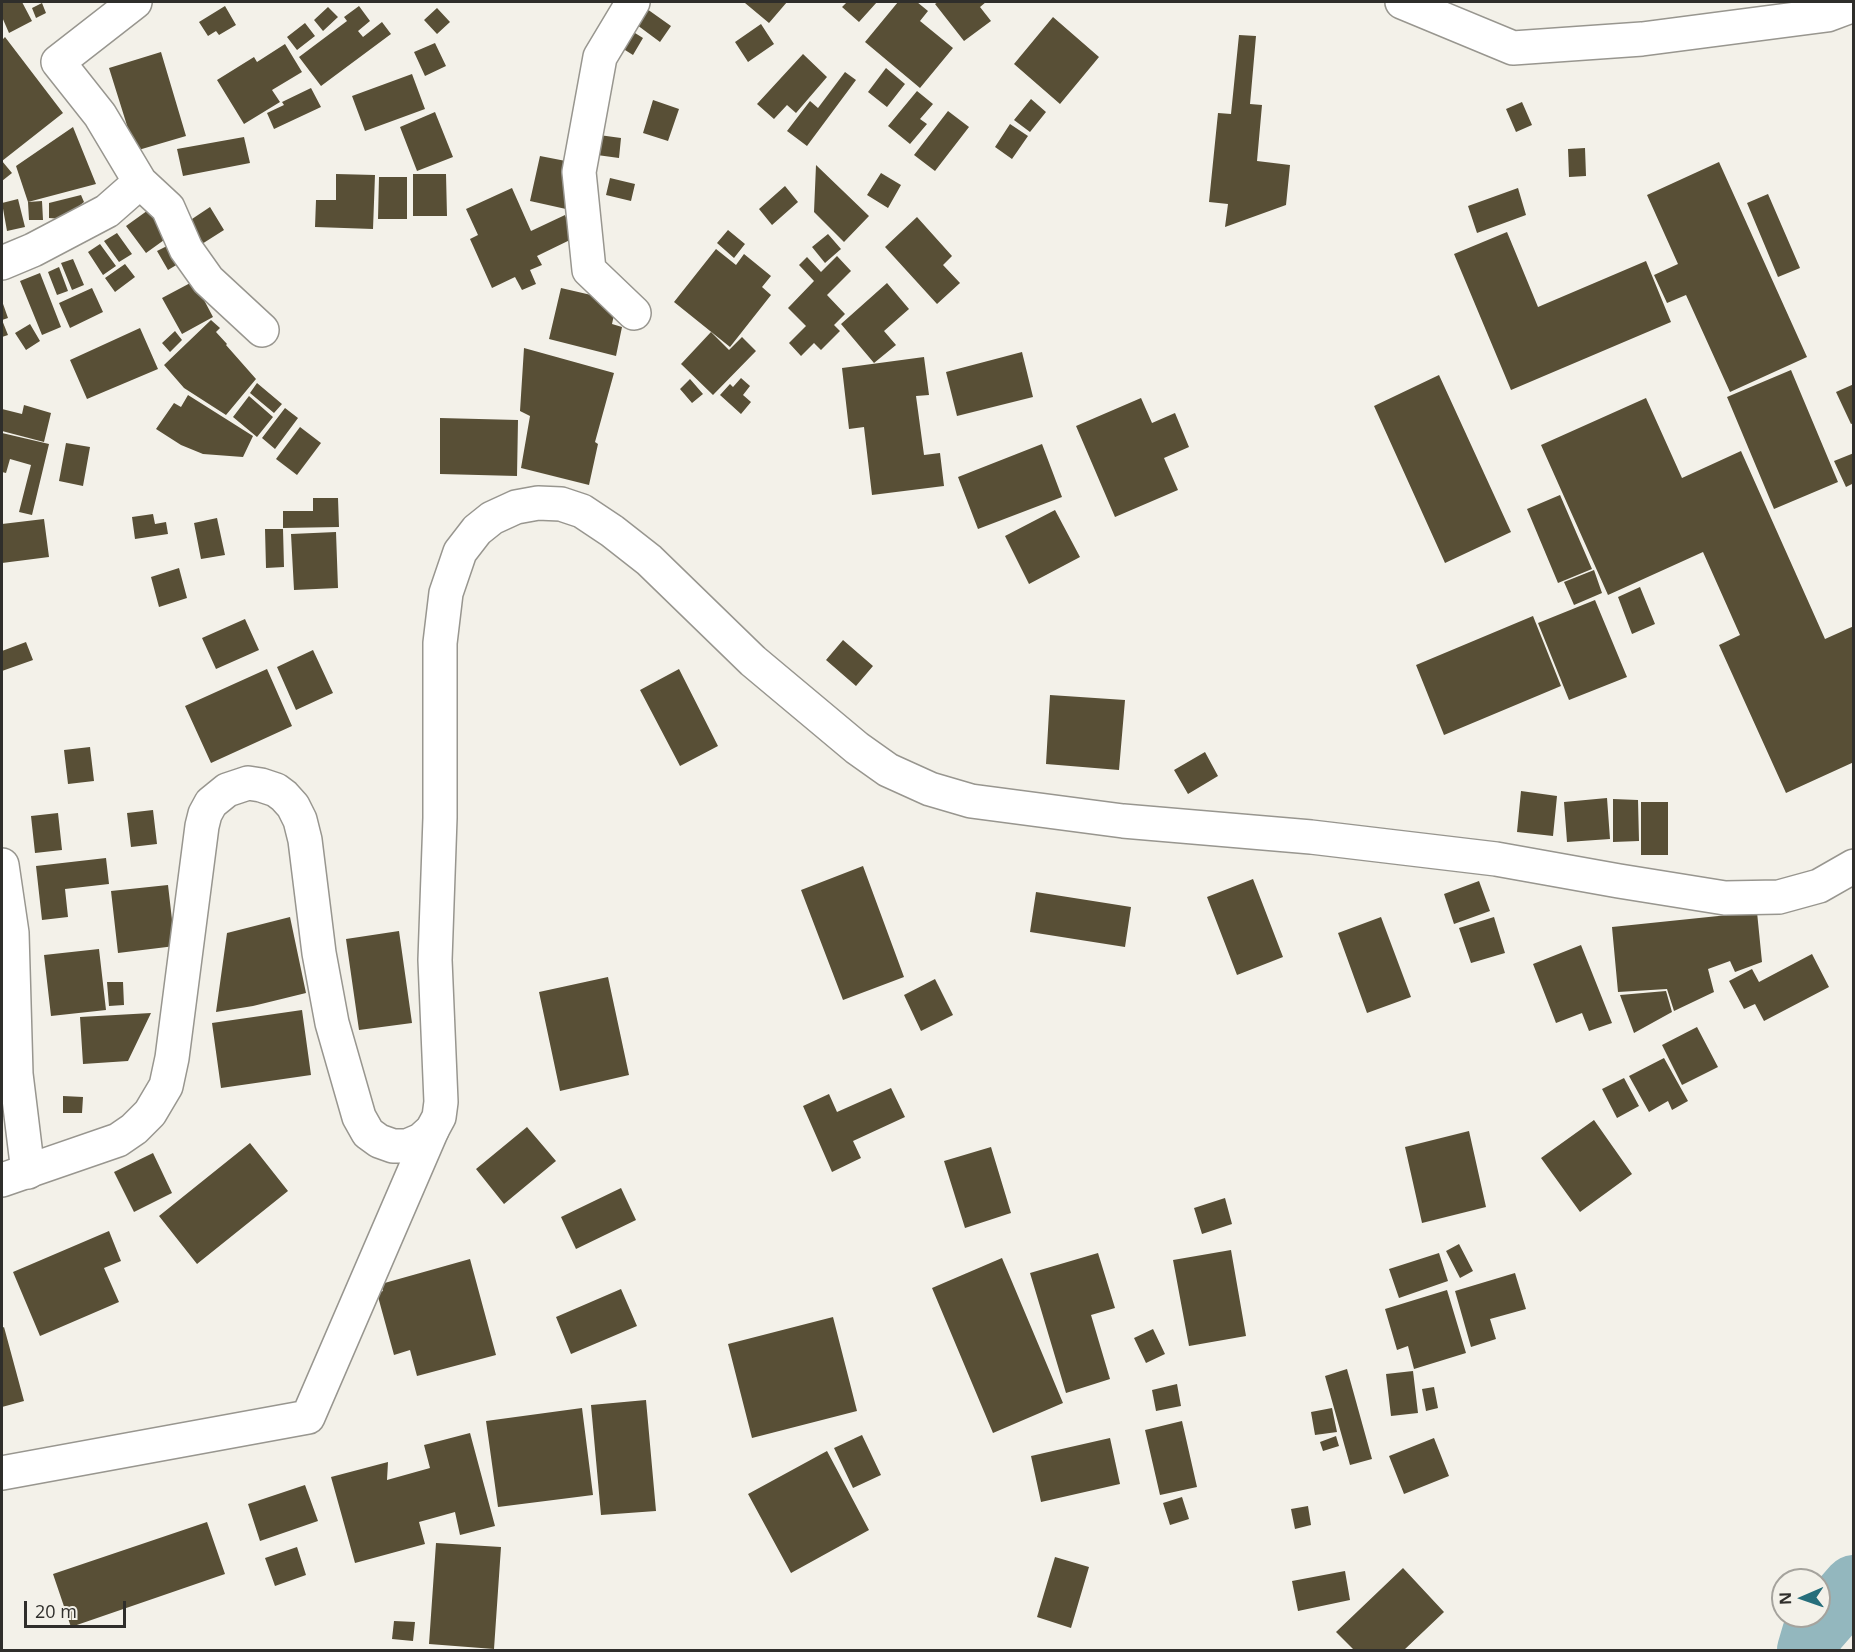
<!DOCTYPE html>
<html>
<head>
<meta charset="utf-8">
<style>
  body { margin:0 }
  #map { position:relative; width:1855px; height:1652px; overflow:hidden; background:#f3f1e9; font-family:"Open Sans",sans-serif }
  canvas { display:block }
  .frame { position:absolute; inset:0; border:3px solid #2f2e2b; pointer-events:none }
  .north { position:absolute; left:1771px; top:1568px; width:60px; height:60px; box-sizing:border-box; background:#f3f1e9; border:2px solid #a5a39d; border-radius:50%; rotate:268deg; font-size:16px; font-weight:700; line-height:24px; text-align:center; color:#2f2e2b }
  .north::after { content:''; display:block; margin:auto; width:21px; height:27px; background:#266e7b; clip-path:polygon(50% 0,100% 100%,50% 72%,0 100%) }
  .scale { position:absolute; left:24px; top:1601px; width:102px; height:27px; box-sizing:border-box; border:3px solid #2f2e2b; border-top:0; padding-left:8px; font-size:18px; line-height:21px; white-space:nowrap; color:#2f2e2b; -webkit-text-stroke:4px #f3f1e9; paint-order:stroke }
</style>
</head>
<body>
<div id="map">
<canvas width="1855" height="1652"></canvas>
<div class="frame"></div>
<div class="north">N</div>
<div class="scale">20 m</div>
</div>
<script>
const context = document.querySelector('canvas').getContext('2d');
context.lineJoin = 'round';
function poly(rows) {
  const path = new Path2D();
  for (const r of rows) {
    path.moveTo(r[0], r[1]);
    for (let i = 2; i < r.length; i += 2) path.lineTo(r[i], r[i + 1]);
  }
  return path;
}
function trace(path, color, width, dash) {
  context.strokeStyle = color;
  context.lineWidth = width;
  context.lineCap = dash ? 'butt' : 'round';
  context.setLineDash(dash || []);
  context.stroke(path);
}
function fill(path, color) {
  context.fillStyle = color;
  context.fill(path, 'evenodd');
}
const river = poly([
  [1808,1650,1813,1633,1854,1586]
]);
const building = poly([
  [2,2,22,2,32,21,9,33,2,17],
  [747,2,787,2,769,23,745,3],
  [847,2,877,2,859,22,842,7],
  [898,2,917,2,928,11,920,21,953,48,920,88,865,42],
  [938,2,986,2,980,7,991,21,964,41,935,4],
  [42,3,46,13,36,18,32,8],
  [640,4,671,26,660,42,629,19],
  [225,6,236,25,219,35,216,31,208,36,199,22],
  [359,6,370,21,358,31,363,37,382,22,391,34,321,86,299,57,347,21,344,17],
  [328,7,338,17,323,31,314,20],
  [437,8,450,22,437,34,424,20],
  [1053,17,1099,57,1060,104,1014,64],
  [305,23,315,36,297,50,287,37],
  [761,24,774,44,748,62,735,42],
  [627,28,643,38,633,55,617,45],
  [1239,35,1256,36,1250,104,1262,105,1257,161,1290,165,1286,205,1225,227,1228,204,1209,202,1218,113,1231,114],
  [5,37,63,113,2,161,12,173,2,181,2,40],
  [435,43,446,66,425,76,414,52],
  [285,44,302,72,272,90,280,102,244,124,217,80,254,57,257,62],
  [161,52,186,136,135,151,109,68],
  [803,54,827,77,796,113,787,105,774,119,757,104],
  [886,68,905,84,887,107,868,92],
  [845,72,856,80,807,146,787,131,810,101,818,108],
  [412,74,425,109,365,131,352,96],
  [311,88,321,107,274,129,267,113,284,105,282,102],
  [917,91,933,104,920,119,927,124,910,144,888,126],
  [1031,99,1046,112,1030,132,1014,120],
  [653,100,679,109,668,141,643,133],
  [1522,102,1532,125,1516,132,1506,109],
  [948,111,969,127,935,171,914,155],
  [435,112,453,157,417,171,400,127],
  [1010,124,1028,136,1012,159,995,147],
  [73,127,96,184,28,202,42,201,43,220,29,220,28,202,16,166],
  [599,135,621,138,619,158,597,155],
  [244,137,250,163,183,176,177,149],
  [1585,148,1586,176,1569,177,1568,149],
  [540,156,576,163,566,209,530,201],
  [1719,162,1807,357,1730,392,1686,295,1667,303,1654,275,1678,264,1647,195],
  [816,165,869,216,844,242,814,212],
  [881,173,901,185,888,208,867,195],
  [336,174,375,175,373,229,315,227,316,200,336,200],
  [413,174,446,174,447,216,413,216],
  [379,177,407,177,407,219,378,219],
  [610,178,635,184,631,201,606,195],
  [785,186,798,202,772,225,759,209],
  [512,188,531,231,565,215,574,238,537,256,542,265,530,270,536,284,522,290,515,277,492,288,470,239,478,235,466,209],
  [1518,188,1526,215,1477,233,1468,206],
  [1768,194,1800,268,1778,277,1747,203],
  [81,195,84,202,63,219,49,218,49,203],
  [18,199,25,227,7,231,2,203],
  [210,207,224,230,194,249,180,227],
  [151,208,171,235,146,253,126,226],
  [917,217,952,256,943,265,960,283,937,304,885,247],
  [728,230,745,244,734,258,717,243],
  [1507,232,1538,307,1646,261,1671,322,1511,390,1454,254],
  [117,233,132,254,119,262,104,241],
  [828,234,841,249,825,263,812,247],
  [173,243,183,261,168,270,157,251],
  [100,244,116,266,103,275,88,252],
  [716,249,736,265,744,254,771,276,762,287,771,295,730,347,674,302],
  [837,256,851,271,827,295,845,314,834,325,840,331,821,350,814,343,801,356,789,343,806,326,788,308,814,281,799,265,807,257,821,272],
  [73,259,84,285,72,290,61,263],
  [125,264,135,277,115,292,105,278],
  [59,267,68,291,57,295,48,272],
  [40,273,61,327,42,335,20,281],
  [194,281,213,317,182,334,162,298],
  [887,283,909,309,884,331,896,345,874,363,841,324],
  [92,288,103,312,70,328,59,303],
  [561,288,617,301,612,324,622,327,616,356,549,339],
  [2,301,8,318,2,320,8,335,2,337],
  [211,320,220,328,216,332,227,344,226,345,256,379,226,415,184,388,164,365],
  [30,324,40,341,26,350,15,333],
  [140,328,158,369,87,399,70,360],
  [175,331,182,340,170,352,162,343],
  [711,332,729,350,742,337,756,351,713,395,681,364],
  [524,348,614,373,595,442,598,444,589,485,521,468,530,416,520,411],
  [1022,352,1033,397,957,416,946,372],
  [924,357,929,395,916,396,924,455,940,453,944,486,872,495,864,427,849,429,842,368],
  [1791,370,1838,482,1774,509,1727,397],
  [1439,375,1511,532,1445,563,1374,406],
  [741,378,750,386,743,395,751,402,741,414,720,395,730,384,733,387],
  [690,379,703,394,692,403,680,389],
  [257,383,282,404,274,413,250,393],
  [1854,384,1854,423,1851,424,1836,392],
  [188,395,253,436,243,457,203,454,181,445,156,429,174,403,181,407],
  [249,396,273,417,257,437,233,417],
  [1141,398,1152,423,1175,413,1189,447,1164,458,1178,490,1115,517,1076,426],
  [1646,398,1682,478,1741,451,1825,639,1854,626,1854,762,1786,793,1719,645,1740,635,1703,552,1608,595,1541,445],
  [24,405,51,413,44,442,2,431,2,409,22,414],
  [285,408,298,418,275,449,262,438],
  [440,418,518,420,517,476,440,474],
  [300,427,321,443,297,475,276,459],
  [2,433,49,444,32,515,19,512,31,465,10,459,6,473,2,472],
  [66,443,90,447,83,486,59,481],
  [1042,444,1062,497,978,529,958,477],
  [1854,453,1854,483,1846,487,1834,461],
  [1560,495,1592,569,1558,583,1527,509],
  [313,498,338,498,339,527,283,528,283,511,313,511],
  [1055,510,1080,557,1029,584,1005,536],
  [153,514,155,524,166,522,168,534,135,539,132,517],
  [217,518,225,555,201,559,194,523],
  [44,519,49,557,2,563,2,524],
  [265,529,283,529,284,567,266,568],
  [336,532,338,588,294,590,291,534],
  [179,568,187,598,159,607,151,577],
  [1594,570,1602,593,1574,605,1564,582],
  [1640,587,1655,624,1632,634,1618,597],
  [1595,600,1627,677,1569,700,1538,623],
  [1533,616,1561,686,1444,735,1416,665],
  [245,619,259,650,216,669,202,638],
  [843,640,873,666,856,686,826,660],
  [26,642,33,660,2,671,2,651],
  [313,650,333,693,296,710,277,667],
  [267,669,292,726,211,763,185,706],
  [679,669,718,746,680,766,640,690],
  [1050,695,1125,700,1119,770,1046,764],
  [90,747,94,781,68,784,64,750],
  [1205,752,1218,776,1188,794,1174,770],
  [1521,791,1557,796,1553,836,1517,832],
  [1607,798,1610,839,1567,842,1564,802],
  [1613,799,1638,800,1639,841,1613,842],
  [1641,802,1668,802,1668,855,1641,855],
  [153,810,157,844,131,847,127,813],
  [58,813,62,850,35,853,31,816],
  [106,858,109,884,65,889,68,917,42,920,36,866],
  [863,866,904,977,843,1000,801,890],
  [1253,879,1283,957,1237,975,1207,897],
  [1479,881,1490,911,1454,924,1444,894],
  [168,885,175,946,118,953,111,891],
  [1036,892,1131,907,1125,947,1030,932],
  [1757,912,1762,962,1735,972,1730,961,1708,969,1714,992,1674,1011,1667,989,1618,992,1612,927],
  [290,917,306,993,253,1006,216,1012,227,933],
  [1381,917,1411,997,1367,1013,1338,933],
  [1494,917,1505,953,1471,963,1459,928],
  [399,931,412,1023,359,1030,346,939],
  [1581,945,1612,1023,1589,1031,1582,1013,1556,1023,1533,964],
  [99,949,106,1010,51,1016,44,955],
  [1812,954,1829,987,1764,1021,1755,1004,1744,1009,1729,981,1752,969,1759,982],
  [608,977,629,1075,560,1091,539,992],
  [935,979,953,1015,921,1031,904,995],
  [107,982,123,982,124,1005,109,1006],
  [1666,991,1672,1012,1634,1033,1620,995],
  [302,1010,311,1075,221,1088,212,1023],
  [151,1013,128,1061,83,1064,80,1017],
  [1697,1027,1718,1067,1682,1085,1662,1045],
  [1664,1058,1688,1101,1672,1110,1668,1101,1649,1112,1629,1076],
  [1624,1078,1639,1106,1617,1118,1602,1089],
  [891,1088,905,1117,853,1141,861,1158,832,1172,803,1106,829,1094,837,1112],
  [63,1096,83,1097,82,1113,63,1113],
  [1594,1120,1632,1174,1580,1212,1541,1158],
  [527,1127,556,1161,504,1204,476,1169],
  [1469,1131,1486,1207,1422,1223,1405,1147],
  [250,1143,288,1191,197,1264,159,1216],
  [991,1147,1011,1213,965,1228,944,1161],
  [153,1153,172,1193,134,1212,114,1172],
  [621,1188,636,1220,576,1249,561,1217],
  [1225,1198,1232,1224,1202,1234,1194,1208],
  [109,1231,121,1261,104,1268,119,1302,40,1336,13,1272],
  [1459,1244,1473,1271,1460,1278,1446,1251],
  [1231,1250,1246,1336,1189,1346,1173,1260],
  [1098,1253,1115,1308,1091,1315,1110,1379,1066,1393,1030,1273],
  [1439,1253,1448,1281,1399,1298,1389,1269],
  [1002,1258,1063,1403,993,1433,932,1288],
  [470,1259,496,1355,417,1376,410,1350,394,1355,377,1293,383,1291,381,1284],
  [1515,1273,1526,1309,1490,1319,1496,1339,1471,1347,1455,1291],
  [621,1289,637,1326,571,1354,556,1317],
  [1447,1290,1466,1353,1414,1369,1408,1346,1397,1350,1385,1309],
  [833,1317,857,1411,752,1438,728,1344],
  [4,1327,24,1401,2,1407,2,1328],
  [1153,1329,1165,1354,1146,1363,1134,1338],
  [1347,1369,1372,1459,1350,1465,1325,1376],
  [1413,1371,1418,1413,1391,1416,1386,1374],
  [1177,1384,1181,1406,1156,1411,1152,1390],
  [1434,1387,1438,1408,1426,1411,1422,1389],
  [646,1400,656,1511,601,1515,591,1405],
  [582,1408,593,1495,498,1507,486,1421],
  [1332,1408,1337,1432,1315,1435,1311,1412],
  [1182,1421,1197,1487,1160,1495,1145,1430],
  [470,1433,495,1526,460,1535,455,1512,419,1522,425,1544,355,1563,331,1477,388,1462,387,1480,430,1468,424,1445],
  [862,1435,881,1475,853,1488,834,1448],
  [1336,1436,1339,1446,1323,1451,1320,1442],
  [1110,1438,1120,1484,1041,1502,1031,1456],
  [1434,1438,1449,1476,1404,1494,1389,1456],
  [827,1451,869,1530,791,1573,748,1494],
  [305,1485,318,1521,260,1541,248,1504],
  [1182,1497,1189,1519,1170,1525,1163,1503],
  [1308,1506,1311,1525,1295,1529,1291,1509],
  [207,1522,225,1574,71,1627,53,1574],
  [436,1543,501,1547,494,1649,429,1644],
  [297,1547,306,1575,275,1586,265,1558],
  [1055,1557,1089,1567,1071,1628,1037,1617],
  [1403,1568,1444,1612,1404,1650,1354,1650,1336,1632],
  [1345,1571,1350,1600,1298,1611,1292,1581],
  [394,1621,415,1622,413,1641,392,1639]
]);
const minor = poly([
  [135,2,58,62,100,115,140,182,168,208,186,249,208,280,262,330],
  [633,2,600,57,579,172,589,270,634,313],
  [1402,2,1513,48,1642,39,1827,15,1854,5],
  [2,263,33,250,107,211,140,182],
  [2,865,12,933,16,1074,28,1172],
  [2,1473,308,1417,432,1130]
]);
const tertiary = poly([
  [2,1180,118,1140,134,1129,150,1113,166,1086,172,1058,202,826,205,814,211,803,227,790,248,783,261,785,276,790,284,796,293,806,300,820,305,840,319,953,332,1023,359,1117,368,1133,379,1141,393,1146,407,1146,421,1140,432,1130,439,1117,441,1102,435,960,440,818,440,643,446,593,460,552,477,530,492,518,516,507,538,503,561,504,582,511,612,531,649,560,753,661,857,748,888,770,930,789,971,801,1123,821,1311,837,1496,859,1619,881,1725,898,1779,897,1819,886,1854,866]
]);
trace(river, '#93b7be', 62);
fill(building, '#584f36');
trace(minor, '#98968f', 36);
trace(tertiary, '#98968f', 36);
trace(minor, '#fff', 33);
trace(tertiary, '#fff', 33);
</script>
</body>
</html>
